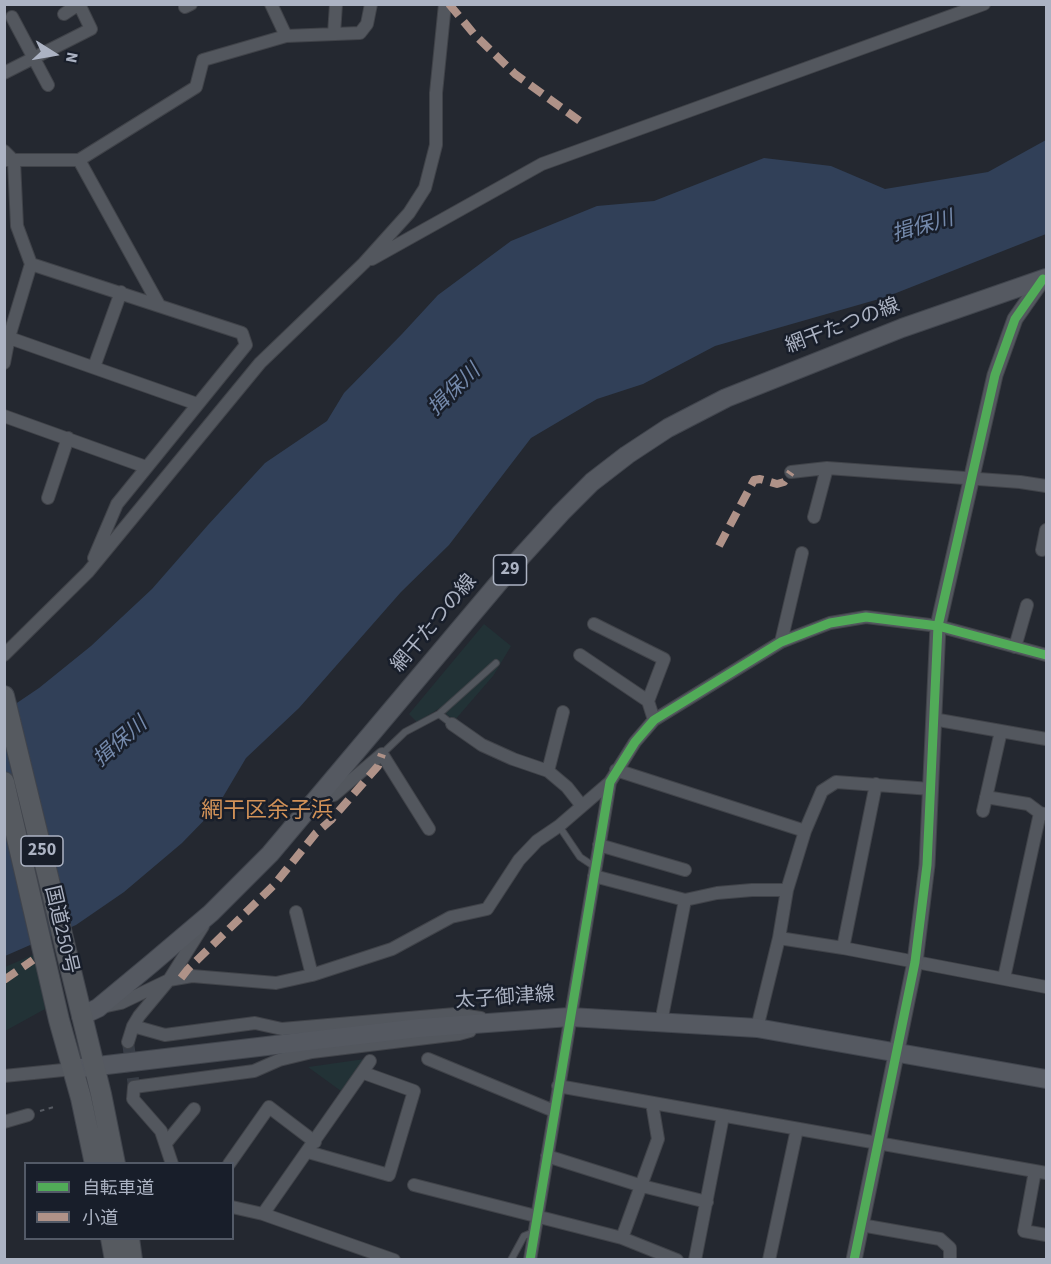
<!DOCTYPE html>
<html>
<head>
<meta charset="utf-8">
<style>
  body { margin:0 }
  #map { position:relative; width:1051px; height:1264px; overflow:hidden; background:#242830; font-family:"Source Sans 3","Noto Sans JP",sans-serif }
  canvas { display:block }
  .frame { position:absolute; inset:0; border:6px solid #acb3c3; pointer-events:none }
  .legend { position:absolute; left:24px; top:1162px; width:210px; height:78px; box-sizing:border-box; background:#181e2a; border:2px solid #535a67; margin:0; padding:8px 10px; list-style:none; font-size:18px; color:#acb3c3 }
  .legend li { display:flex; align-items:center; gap:12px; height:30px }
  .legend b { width:30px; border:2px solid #535a67 }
  .north { position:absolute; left:24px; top:24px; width:60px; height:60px; -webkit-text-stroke:4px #181e2a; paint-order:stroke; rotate:101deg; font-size:16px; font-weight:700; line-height:24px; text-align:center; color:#acb3c3 }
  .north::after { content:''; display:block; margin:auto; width:21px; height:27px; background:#acb3c3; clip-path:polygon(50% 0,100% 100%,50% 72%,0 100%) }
</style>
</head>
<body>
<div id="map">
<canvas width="1051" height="1264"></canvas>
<div class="frame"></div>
<ul class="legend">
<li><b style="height:8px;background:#51ab58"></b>自転車道</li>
<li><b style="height:8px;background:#af9288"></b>小道</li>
</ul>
<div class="north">N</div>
</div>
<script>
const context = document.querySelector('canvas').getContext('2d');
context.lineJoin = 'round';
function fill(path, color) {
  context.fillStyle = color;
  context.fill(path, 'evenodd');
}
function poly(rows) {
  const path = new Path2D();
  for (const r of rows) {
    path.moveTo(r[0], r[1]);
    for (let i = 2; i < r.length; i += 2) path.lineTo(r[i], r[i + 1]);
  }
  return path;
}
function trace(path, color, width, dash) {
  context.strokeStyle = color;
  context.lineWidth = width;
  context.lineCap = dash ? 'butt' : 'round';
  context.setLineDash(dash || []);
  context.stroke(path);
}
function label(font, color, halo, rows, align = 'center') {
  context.font = font + ' "Source Sans 3","Noto Sans JP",sans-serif';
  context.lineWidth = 5;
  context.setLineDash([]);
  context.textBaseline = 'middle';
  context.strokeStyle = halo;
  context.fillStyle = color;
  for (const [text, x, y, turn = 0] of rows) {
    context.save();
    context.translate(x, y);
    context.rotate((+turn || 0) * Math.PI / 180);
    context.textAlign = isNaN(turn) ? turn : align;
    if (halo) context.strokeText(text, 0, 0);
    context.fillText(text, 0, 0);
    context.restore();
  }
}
const green = poly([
  [484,624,511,646,493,676,454,721,440,708,417,722,409,714],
  [35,954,45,1009,5,1031,5,967],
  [365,1059,341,1091,308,1067]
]);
const water = poly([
  [1046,140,1046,234,886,297,715,346,643,384,597,399,531,438,449,545,401,592,299,708,246,758,217,807,182,843,124,892,76,925,5,956,5,711,39,688,91,646,152,589,208,525,265,463,327,421,344,393,402,334,438,295,511,241,597,206,654,201,764,158,831,166,885,189,988,172]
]);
const minorTunnel = poly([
  [128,1042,134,1087]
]);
const path = poly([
  [40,1111,57,1106]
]);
const service = poly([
  [439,714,496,663],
  [382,754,405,732,439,714,452,724],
  [559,826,580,857,595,867],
  [511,1260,524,1236,534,1232]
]);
const minor = poly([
  [271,4,286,36],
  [185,7,191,4],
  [12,17,48,85],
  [334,34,336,4],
  [4,73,91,29,79,4,64,14],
  [4,151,14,161,17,226,31,264,9,337,4,363],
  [4,160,79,160,196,87,203,60,286,36,360,33,367,24,371,4],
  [79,160,159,305],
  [372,259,542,164,984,4],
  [31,264,242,333,246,345,117,504,94,558],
  [4,336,197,404],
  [94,367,121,292],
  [4,416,146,467],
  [791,472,827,468,1020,482,1046,486],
  [48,498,68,438],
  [814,517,827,468],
  [1042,550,1046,530],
  [594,624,664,659,648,701],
  [781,642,802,553],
  [1015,647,1027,605],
  [4,655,88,572,260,363,364,263,409,213,425,188,436,145,436,93,445,4],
  [580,655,648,701,654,720],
  [933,719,1046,739],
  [452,724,482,745,513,759,548,771,567,787,582,806],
  [616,770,805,831],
  [548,771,563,712],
  [986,797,1028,804,1040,813,1045,814],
  [317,799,334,795,382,754,429,829],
  [983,811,1001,731],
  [599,845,685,870],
  [594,876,685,900,717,893,752,890,787,890],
  [296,912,312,975],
  [779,938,843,948,1046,987],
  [843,948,876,784],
  [1004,978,1040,813],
  [102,1007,121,1003,169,980,192,976,276,983,312,975,392,949,451,917,487,909,519,860,537,841,559,826,610,782],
  [661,1022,685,900],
  [133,1026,165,1035,255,1023,282,1029,455,1014,481,1018],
  [757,1028,779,938,787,890,805,831,822,791,836,782,931,789],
  [128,1042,133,1026,139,1016,169,980,203,926],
  [428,1059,554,1111],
  [4,1076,73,1069],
  [558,1086,1046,1173],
  [4,1122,28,1115],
  [166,1143,194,1109],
  [308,1152,389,1175,414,1091,364,1073],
  [547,1156,642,1186,707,1202],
  [172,1164,161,1131,133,1099,134,1087,254,1071,279,1060,312,1052,459,1034,470,1031],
  [229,1164,269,1107,315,1142],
  [1035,1171,1024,1231,1046,1235],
  [414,1185,622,1238,677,1260],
  [232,1207,263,1214,394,1260],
  [263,1214,370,1061],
  [861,1225,940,1239,950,1248,950,1260],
  [622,1238,658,1139,652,1103],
  [530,1260,610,782,635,742,654,720,781,642,830,623,866,617,938,626,1046,655],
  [695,1260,723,1116],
  [769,1260,797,1129]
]);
const tertiary = poly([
  [854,1260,915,962,927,865,938,626,995,375,1015,319,1043,279]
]);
const primary = poly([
  [81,1016,98,1008,151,964,211,913,270,854,511,568,561,513,592,482,627,455,668,428,726,398,902,328,1046,278],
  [81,1068,419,1028,570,1017,757,1028,1046,1079]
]);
const trunk = poly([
  [4,696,101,1094,115,1164],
  [4,782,59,1020,81,1098,95,1164],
  [111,1238,115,1260],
  [129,1238,132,1260]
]);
const quiet = poly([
  [449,4,474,34,515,74,584,124],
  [719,546,754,480,760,479,777,484,784,482,791,472],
  [181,978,188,969,274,885,316,833,331,820,378,766,382,754],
  [4,980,33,960]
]);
const cycleway = poly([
  [530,1260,610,782,635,742,654,720,781,642,830,623,866,617,938,626,1046,655],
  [854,1260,915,962,927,865,938,626,995,375,1015,319,1043,279]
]);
const shields = [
  [510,570,33],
  [42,851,42]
];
const shieldNames = [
  ["29",510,570],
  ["250",42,851]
];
const streetNames = [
  ["網干たつの線",843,327,-21],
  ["網干たつの線",435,624,-50],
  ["国道250号",60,930,77],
  ["太子御津線",505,999,-4]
];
const waterNames = [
  ["揖保川",923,228,-16],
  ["揖保川",455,391,-44],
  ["揖保川",121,743,-41]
];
const quarterNames = [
  ["網干区余子浜",267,812]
];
fill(green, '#223236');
fill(water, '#314058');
trace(minorTunnel, '#383d46', 12, [12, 6]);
trace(service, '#404349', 8);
trace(minor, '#404349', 14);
trace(tertiary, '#404349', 17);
trace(primary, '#41454d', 20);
trace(trunk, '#40444c', 22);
trace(path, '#565a62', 2, [4.5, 4.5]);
trace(service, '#53575e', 6);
trace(minor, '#53575e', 12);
trace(tertiary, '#53575e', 15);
trace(primary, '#555961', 18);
trace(trunk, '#565a60', 20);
trace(quiet, '#af9288', 8, [15, 8]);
trace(cycleway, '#51ab58', 9);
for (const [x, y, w] of shields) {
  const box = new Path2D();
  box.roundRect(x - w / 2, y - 15, w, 30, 4.5);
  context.fillStyle = '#181e2a';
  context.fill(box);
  trace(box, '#acb3c3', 1.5);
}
label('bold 18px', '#acb3c3', null, shieldNames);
label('20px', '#acb3c3', '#181e2a', streetNames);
label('italic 21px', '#7489ab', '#181e2a', waterNames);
label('22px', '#d29258', '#181e2a', quarterNames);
</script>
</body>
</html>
